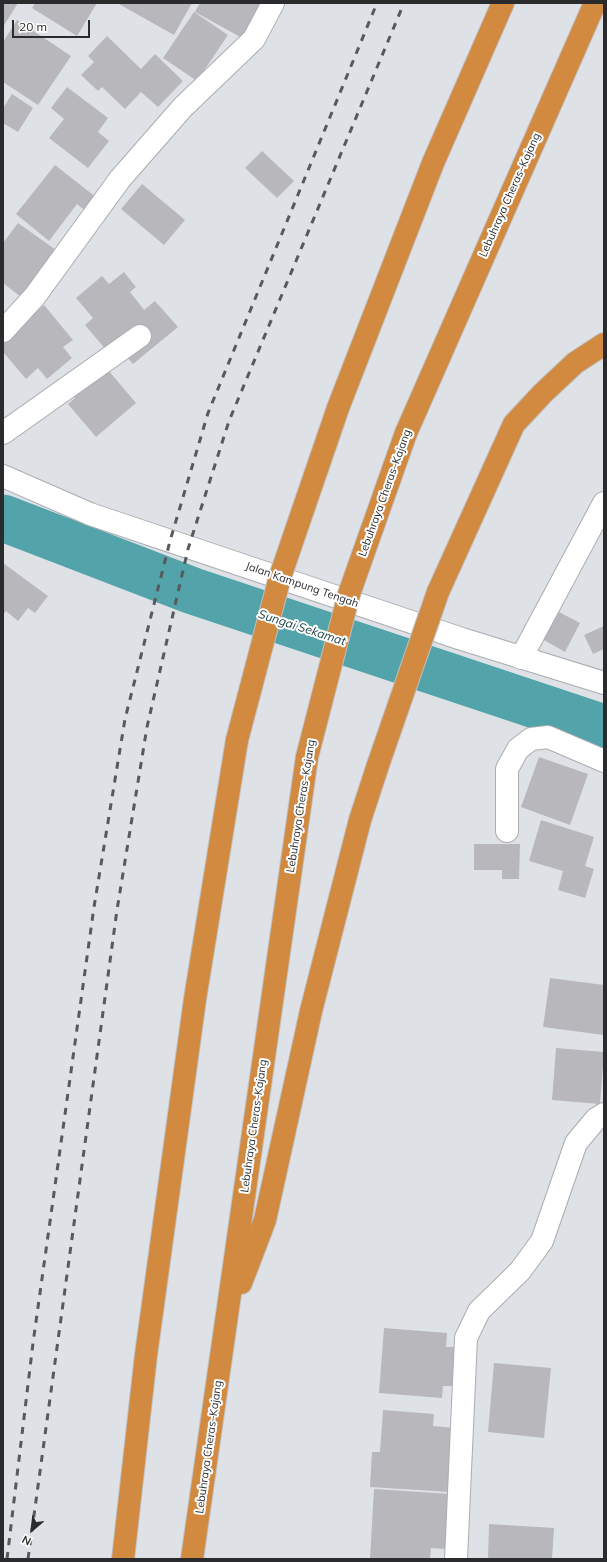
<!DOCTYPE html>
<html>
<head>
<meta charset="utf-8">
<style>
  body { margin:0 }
  #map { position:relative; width:607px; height:1562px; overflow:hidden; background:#dee2e6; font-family:Mulish,sans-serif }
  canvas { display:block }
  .frame { position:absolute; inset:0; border:4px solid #292b2c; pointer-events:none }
  .north { position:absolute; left:12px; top:1510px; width:40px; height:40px; -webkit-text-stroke:3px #fff; paint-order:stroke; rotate:208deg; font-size:11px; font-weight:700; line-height:16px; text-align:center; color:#292b2c }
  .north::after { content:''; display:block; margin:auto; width:14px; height:18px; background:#292b2c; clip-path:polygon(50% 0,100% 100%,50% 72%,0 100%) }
  .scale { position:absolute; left:12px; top:20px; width:78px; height:18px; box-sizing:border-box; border:2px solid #292b2c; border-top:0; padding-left:5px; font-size:12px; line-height:14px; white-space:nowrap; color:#292b2c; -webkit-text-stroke:3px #fff; paint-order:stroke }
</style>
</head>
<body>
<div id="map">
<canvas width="607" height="1562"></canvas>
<div class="frame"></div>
<div class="north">N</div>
<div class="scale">20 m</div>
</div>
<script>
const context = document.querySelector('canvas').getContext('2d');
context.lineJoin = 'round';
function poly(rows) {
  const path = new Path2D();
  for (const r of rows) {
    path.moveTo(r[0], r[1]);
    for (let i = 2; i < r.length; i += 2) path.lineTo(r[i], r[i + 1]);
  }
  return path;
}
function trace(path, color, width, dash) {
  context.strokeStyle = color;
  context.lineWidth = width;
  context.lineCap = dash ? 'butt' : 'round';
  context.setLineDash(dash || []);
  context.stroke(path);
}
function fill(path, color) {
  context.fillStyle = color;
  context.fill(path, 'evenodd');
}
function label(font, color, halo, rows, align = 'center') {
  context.font = font + ' Mulish,sans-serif';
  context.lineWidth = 4;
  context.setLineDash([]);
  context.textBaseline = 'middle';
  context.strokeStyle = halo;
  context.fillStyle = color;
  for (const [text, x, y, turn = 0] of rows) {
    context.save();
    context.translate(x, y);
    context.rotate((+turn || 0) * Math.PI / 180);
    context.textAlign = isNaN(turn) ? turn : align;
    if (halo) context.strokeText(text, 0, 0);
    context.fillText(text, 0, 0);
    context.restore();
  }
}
const river = poly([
  [3,518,193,591,604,728]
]);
const building = poly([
  [3,3,18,3,3,27],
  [35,3,97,3,77,36,32,8],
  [117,3,192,3,174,35],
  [200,3,267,3,244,39,195,12],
  [194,12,228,35,197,81,163,58],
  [17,20,71,56,38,105,3,82,3,42],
  [107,36,141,69,155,54,183,81,158,107,141,92,125,109,102,87,98,91,81,75,94,62,88,56],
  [67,87,108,118,98,132,109,141,88,168,49,138,64,119,51,108],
  [12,94,33,108,18,132,3,123,3,108],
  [262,151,294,181,277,198,245,168],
  [55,165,97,198,87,212,77,204,49,241,16,214],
  [142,184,185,220,164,245,121,209],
  [18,223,56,250,21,297,3,283,3,243],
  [124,272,136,287,130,292,144,310,155,301,178,327,133,364,125,355,117,363,85,325,93,318,76,298,102,276,109,284],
  [44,305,73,340,63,347,72,358,47,379,38,368,26,379,3,352,3,340],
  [108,370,136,403,96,437,68,404,75,398,69,392],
  [3,563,48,596,35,613,28,608,18,621,6,611,3,615],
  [557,611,580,623,565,652,542,639],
  [604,626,604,649,593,654,584,635],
  [539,757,588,774,570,825,521,807],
  [541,820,594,837,585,866,594,869,585,898,558,890,563,871,529,861],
  [474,844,520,844,519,879,502,879,502,870,474,870],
  [550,978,604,985,604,1035,543,1027],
  [556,1048,604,1052,600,1104,552,1100],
  [384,1328,447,1333,446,1347,455,1347,452,1386,443,1386,442,1398,379,1393],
  [494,1363,551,1368,544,1438,488,1432],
  [383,1410,434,1414,433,1426,454,1428,450,1492,370,1487,372,1452,380,1452],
  [374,1489,450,1494,446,1549,431,1548,430,1559,370,1559],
  [489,1524,554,1528,552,1559,488,1559]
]);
const minor = poly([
  [3,331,35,296,120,179,183,107,254,39,273,3],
  [3,433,140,336],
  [3,476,90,514,462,639,604,683],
  [521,658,604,503],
  [507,831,507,769,518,749,531,739,548,737,604,761],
  [456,1559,466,1338,479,1311,520,1271,542,1241,576,1143,596,1119,604,1114]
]);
const highway = poly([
  [338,408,433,163,503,3],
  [406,433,595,3],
  [438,592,514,424,543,393,575,363,604,344],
  [241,1283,265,1220,311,1011,360,820,378,765],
  [123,1559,146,1355,195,999,237,740],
  [192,1559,307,757]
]);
const rail = poly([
  [7,1559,33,1343,94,907,125,719,170,541,208,413,377,3],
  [28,1559,117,910,147,727,188,549,229,421,404,3]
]);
const highwayBridge = poly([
  [237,740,280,577,338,408],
  [307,757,349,594,406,433],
  [378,765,438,592]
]);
const streetNames = [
  ["Lebuhraya Cheras–Kajang",510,195,-66],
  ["Lebuhraya Cheras–Kajang",385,493,-70],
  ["Jalan Kampung Tengah",302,585,19],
  ["Lebuhraya Cheras–Kajang",301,806,-81],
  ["Lebuhraya Cheras–Kajang",254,1126,-82],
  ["Lebuhraya Cheras–Kajang",209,1447,-82]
];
const waterNames = [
  ["Sungai Sekamat",302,628,18]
];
trace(river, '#52a3aa', 47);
fill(building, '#b7b7bc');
trace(minor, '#a9acb1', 24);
trace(highway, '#bfbfc0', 24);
trace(minor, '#fff', 22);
trace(highway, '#d18a40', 22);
trace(rail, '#575a5b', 3, [7, 7]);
trace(highwayBridge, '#bfbfc0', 24, []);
trace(highwayBridge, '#d18a40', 22);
label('11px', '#292b2c', '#fff', streetNames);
label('italic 12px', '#153c3f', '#fff', waterNames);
</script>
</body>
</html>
